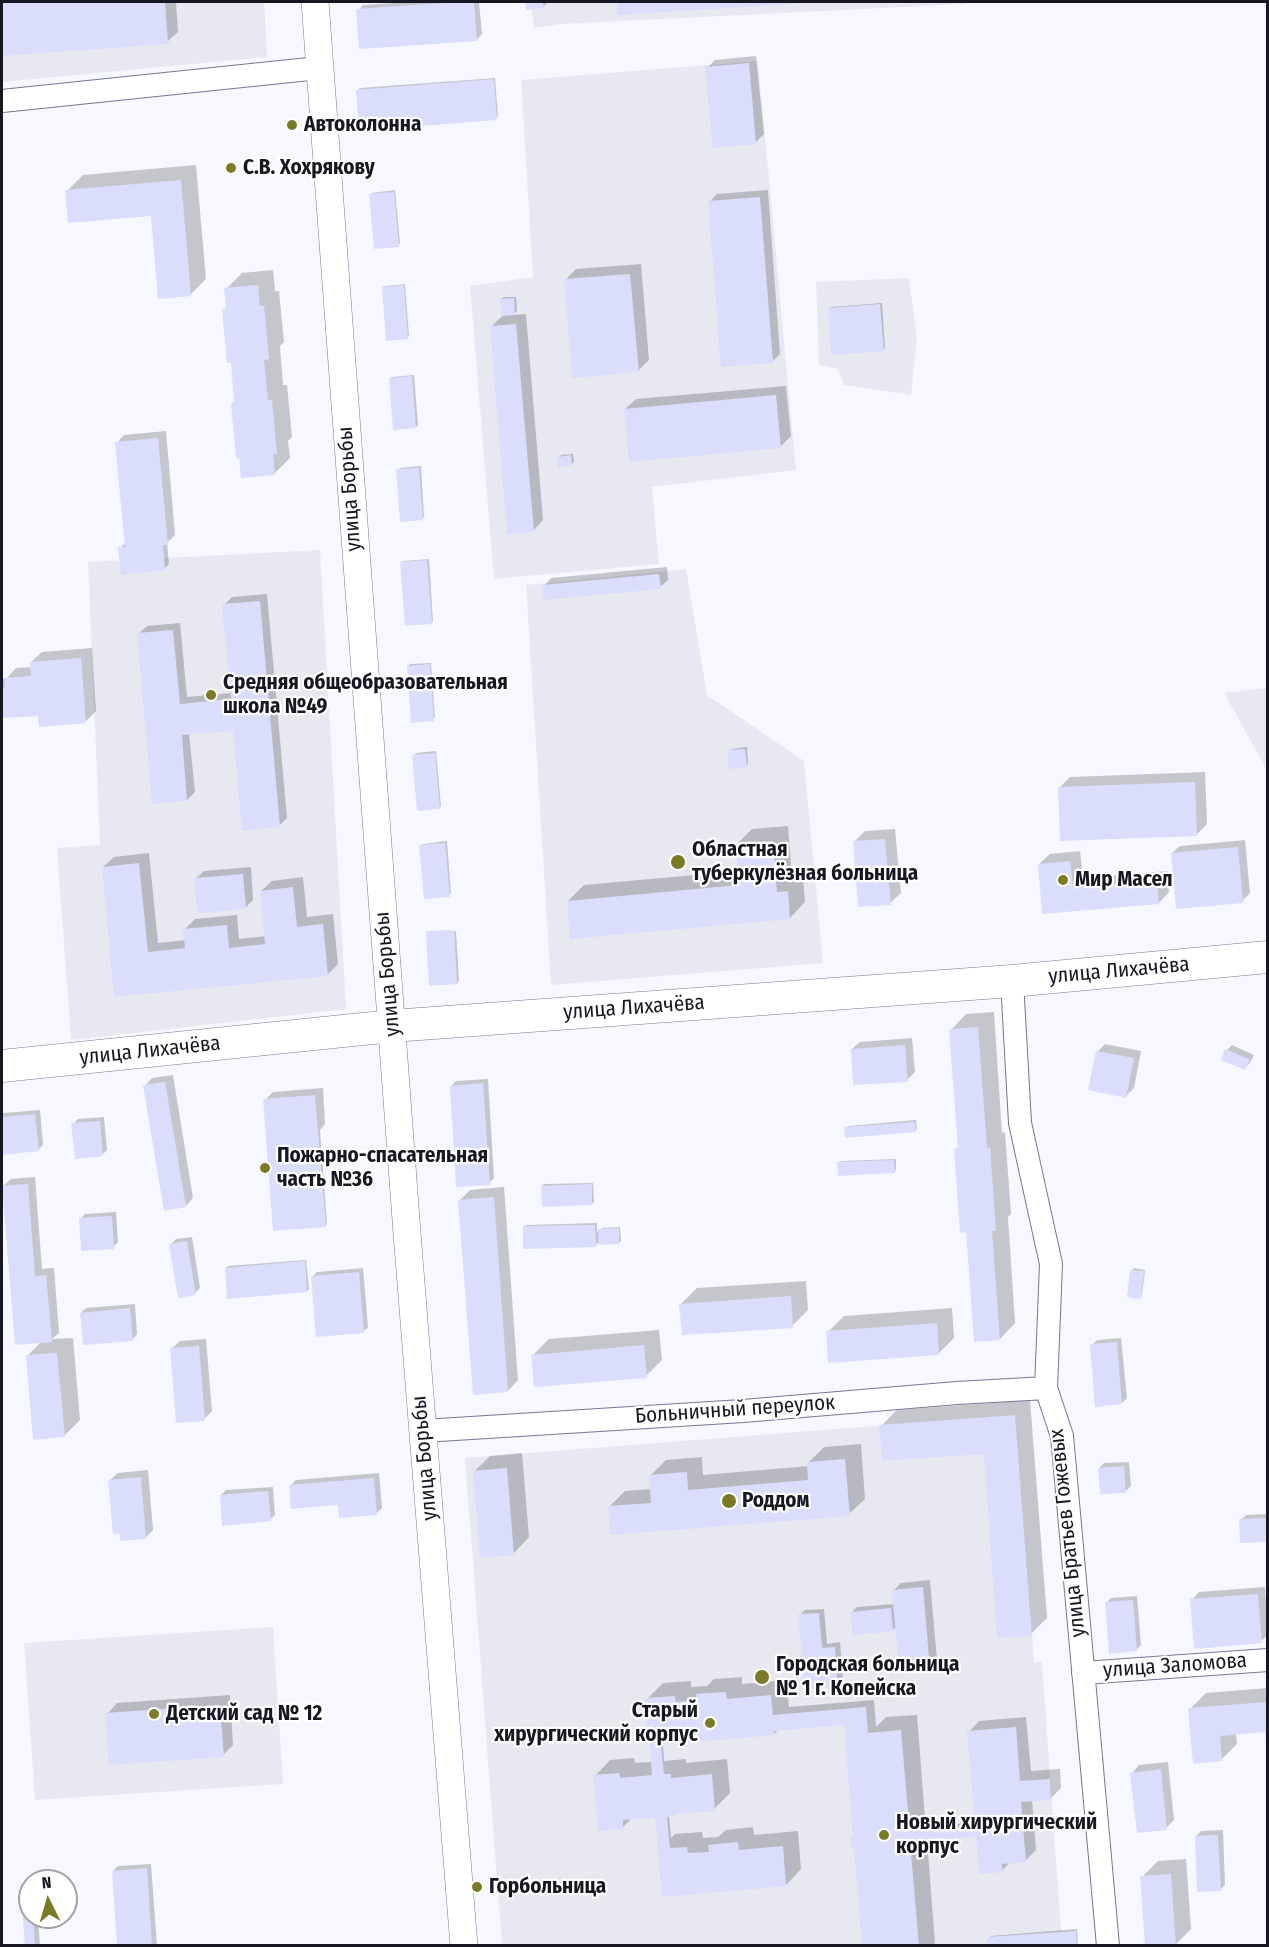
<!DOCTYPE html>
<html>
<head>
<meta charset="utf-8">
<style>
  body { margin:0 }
  #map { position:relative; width:1269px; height:1947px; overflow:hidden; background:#f7f8ff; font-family:"Fira Sans Condensed",sans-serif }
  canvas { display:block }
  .frame { position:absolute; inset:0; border:3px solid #161722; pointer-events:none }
  .north { position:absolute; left:18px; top:1869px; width:60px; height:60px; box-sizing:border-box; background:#fff; border:2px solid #a2a2a7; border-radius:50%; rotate:355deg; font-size:16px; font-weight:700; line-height:24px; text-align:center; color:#161722 }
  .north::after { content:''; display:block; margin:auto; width:21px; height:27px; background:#7a7b24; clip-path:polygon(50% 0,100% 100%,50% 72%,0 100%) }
</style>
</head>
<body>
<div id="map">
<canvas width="1269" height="1947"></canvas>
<div class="frame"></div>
<div class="north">N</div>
</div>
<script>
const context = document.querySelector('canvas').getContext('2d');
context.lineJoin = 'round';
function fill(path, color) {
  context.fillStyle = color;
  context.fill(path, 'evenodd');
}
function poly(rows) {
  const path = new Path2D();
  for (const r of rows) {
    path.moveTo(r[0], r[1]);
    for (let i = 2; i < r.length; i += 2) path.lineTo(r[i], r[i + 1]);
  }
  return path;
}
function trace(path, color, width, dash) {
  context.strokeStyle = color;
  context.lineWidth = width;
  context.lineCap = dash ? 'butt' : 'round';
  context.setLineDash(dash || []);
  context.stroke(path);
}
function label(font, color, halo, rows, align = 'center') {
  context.font = font + ' "Fira Sans Condensed",sans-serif';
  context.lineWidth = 4.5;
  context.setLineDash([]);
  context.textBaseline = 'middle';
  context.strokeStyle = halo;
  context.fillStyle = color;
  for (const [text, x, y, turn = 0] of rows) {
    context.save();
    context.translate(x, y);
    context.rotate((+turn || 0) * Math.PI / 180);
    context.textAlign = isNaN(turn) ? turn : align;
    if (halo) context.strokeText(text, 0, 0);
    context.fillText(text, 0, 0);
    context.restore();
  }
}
const built = poly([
  [2,2,264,2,267,57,2,82],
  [531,2,965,2,965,4,560,24,534,28],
  [758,61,796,470,652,487,659,564,494,579,470,286,533,277,521,80],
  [909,278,917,338,911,395,844,385,838,369,819,365,816,282],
  [320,550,346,1009,71,1040,57,848,100,845,88,562],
  [686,569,707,695,804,761,823,963,551,985,526,585],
  [1267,688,1268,688,1267,770,1224,693],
  [1015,1415,1034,1662,1042,1662,1061,1931,1076,1931,1077,1945,502,1945,465,1458],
  [273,1627,283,1784,35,1800,24,1643]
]);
const shadow = poly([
  [2,2,176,2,178,32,167,42,2,55],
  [408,2,479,2,482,34,477,39,358,10,363,5],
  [527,2,548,2,543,7,528,8],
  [618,2,811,2,619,13],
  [756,56,764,134,756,142,707,68,715,60],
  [495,78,498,116,496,118,358,90,360,88],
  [196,165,206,279,190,295,152,215,67,191,83,175],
  [395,190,400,243,398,246,370,195,372,193],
  [768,190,780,354,773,361,710,201,717,194],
  [641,264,649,360,638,371,565,280,576,269],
  [273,270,275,291,279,291,284,342,280,346,283,385,287,385,292,437,288,441,290,458,274,474,232,404,236,400,232,361,224,310,227,306,226,289,242,273],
  [405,284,409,336,407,338,383,288,385,286],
  [504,297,516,297,517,311,513,315,526,314,543,520,533,531,491,327,503,315,501,299],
  [882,303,885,348,883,350,829,309,831,307],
  [414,375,418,425,416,427,390,379,392,377],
  [786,386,791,436,780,447,625,409,636,399],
  [166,431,175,535,167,543,169,564,164,569,120,548,126,542,117,443,124,435],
  [573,454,574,462,572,464,559,457,561,455],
  [421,466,424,517,422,519,398,470,400,468],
  [429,559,433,621,431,623,401,563,403,561],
  [667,567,668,580,660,587,544,586,551,578],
  [267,594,287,818,279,826,234,729,189,733,195,792,187,800,139,633,147,626,180,623,187,697,232,693,224,605,232,597],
  [92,648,96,711,86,721,39,714,2,717,2,679,6,679,16,668,32,667,31,662,42,652],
  [431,663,435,717,433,719,408,666,410,664],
  [747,747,748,764,746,766,729,751,731,749],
  [436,751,441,806,439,808,414,755,416,753],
  [1205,772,1207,824,1197,834,1059,788,1070,777],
  [788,826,792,877,803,876,805,902,790,918,568,901,584,885,739,871,736,845,752,829],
  [895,829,901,893,890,903,854,842,865,831],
  [1245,840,1250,893,1242,901,1172,853,1180,846],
  [447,841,451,893,449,895,420,846,423,844],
  [1080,851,1083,878,1167,871,1169,892,1159,903,1043,912,1039,864,1050,854],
  [149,853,158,943,186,940,185,929,195,919,237,915,239,939,266,936,261,891,272,881,303,877,307,917,333,914,338,964,328,974,116,995,103,867,114,857],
  [251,867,253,900,246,907,196,878,204,871],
  [456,931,459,981,457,983,427,933],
  [994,1012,1002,1133,1005,1132,1011,1214,1008,1217,1015,1323,1000,1339,967,1231,956,1149,959,1146,951,1030,966,1014],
  [912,1038,915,1072,907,1080,852,1049,860,1042],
  [1105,1044,1141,1051,1134,1088,1126,1096,1098,1051],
  [1232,1045,1254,1055,1250,1063,1245,1068,1227,1050],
  [173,1075,193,1198,186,1206,145,1086,152,1078],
  [488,1079,494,1178,489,1183,451,1086,456,1081],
  [323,1088,325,1124,320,1130,327,1224,325,1226,265,1100,273,1092],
  [40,1110,43,1145,38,1150,2,1153,2,1115,4,1113],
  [104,1117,107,1150,102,1155,73,1124,78,1119],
  [916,1120,917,1128,915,1131,846,1128,848,1126],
  [896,1159,896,1170,894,1172,839,1163,841,1161],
  [35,1177,42,1269,54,1268,59,1333,52,1339,73,1338,80,1420,64,1436,27,1356,42,1341,3,1186,11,1179],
  [593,1183,594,1202,592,1204,542,1186,544,1184],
  [504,1187,518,1380,508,1391,460,1200,470,1190],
  [116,1212,118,1242,113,1247,80,1219,85,1214],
  [597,1223,597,1232,602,1228,620,1227,621,1241,619,1243,600,1241,595,1246,524,1227,526,1225],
  [192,1237,200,1288,195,1293,171,1244,176,1239],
  [306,1260,309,1289,307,1291,226,1268,228,1266],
  [363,1268,368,1327,363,1332,312,1277,317,1272],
  [1134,1268,1145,1270,1142,1295,1140,1297,1132,1270],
  [806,1281,808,1310,792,1326,681,1304,697,1288],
  [135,1304,137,1334,133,1339,81,1313,86,1308],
  [952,1308,954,1338,938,1354,828,1332,844,1316],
  [659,1330,662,1360,646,1376,533,1355,549,1339],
  [1121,1338,1127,1398,1122,1403,1092,1345,1097,1340],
  [206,1339,212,1411,204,1419,172,1348,180,1341],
  [1030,1400,1047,1618,1031,1634,985,1452,881,1426,897,1410],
  [861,1444,865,1499,849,1514,609,1507,625,1491,652,1489,651,1475,666,1460,702,1457,703,1475,809,1466,808,1463,824,1447],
  [522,1453,529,1537,514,1553,474,1472,490,1456],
  [1129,1462,1131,1486,1126,1491,1099,1468,1104,1463],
  [148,1470,153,1530,145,1538,110,1480,118,1473],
  [379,1473,382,1508,377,1513,340,1504,291,1485,296,1480],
  [273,1487,275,1515,270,1520,221,1495,226,1490],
  [1268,1514,1268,1541,1241,1520,1246,1515],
  [930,1580,937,1660,929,1668,897,1626,893,1630,852,1612,857,1607,895,1604,893,1591,901,1583],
  [1265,1587,1268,1635,1261,1641,1192,1600,1199,1592],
  [1137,1596,1141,1645,1136,1650,1106,1603,1111,1598],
  [824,1609,827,1644,840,1642,843,1680,838,1685,800,1615,805,1610],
  [742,1677,742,1684,786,1680,789,1707,874,1700,876,1727,886,1717,917,1715,925,1818,933,1818,934,1826,976,1822,969,1732,979,1721,1026,1717,1031,1771,1060,1769,1061,1788,1051,1798,1032,1800,1036,1850,1025,1861,1010,1862,1002,1871,977,1834,927,1840,935,1943,932,1946,864,1946,856,1847,851,1839,854,1836,845,1723,779,1729,774,1734,663,1743,664,1761,686,1759,686,1763,727,1759,730,1793,714,1809,669,1814,671,1838,675,1834,702,1832,703,1838,718,1837,726,1830,753,1827,754,1835,798,1831,801,1869,786,1885,663,1895,660,1815,632,1818,623,1827,595,1776,610,1760,634,1758,635,1763,652,1762,647,1699,663,1683,691,1681,691,1687,707,1686,714,1679],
  [1268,1688,1268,1746,1266,1730,1236,1733,1237,1744,1221,1760,1190,1709,1206,1693],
  [230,1695,233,1745,223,1755,107,1714,117,1703],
  [1168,1762,1174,1820,1166,1828,1132,1773,1139,1765],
  [1223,1830,1225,1885,1220,1890,1196,1836,1201,1831],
  [1186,1859,1191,1929,1175,1945,1142,1877,1158,1861],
  [151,1864,157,1946,119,1946,113,1871,118,1866],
  [28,1889,30,1889,30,1917,38,1917,40,1946,27,1946,23,1894],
  [1077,1929,1078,1946,989,1946,989,1938,991,1936]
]);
const building = poly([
  [2,2,165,2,168,44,2,56],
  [459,2,474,2,477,41,359,49,356,9],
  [525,2,543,2,544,8,526,10],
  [617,2,806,2,806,3,617,15],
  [749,63,756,144,713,148,705,67],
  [494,79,497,120,359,131,356,90],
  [181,180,191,296,158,299,151,216,68,223,65,190],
  [394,192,399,247,374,249,369,194],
  [760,197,773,363,721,367,708,201],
  [630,274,639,372,572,378,564,279],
  [258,285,260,306,264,306,269,359,264,360,268,400,272,400,277,454,273,454,275,475,241,478,239,458,236,458,231,404,234,403,231,363,227,363,222,309,226,309,224,288],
  [404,285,408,339,386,341,382,287],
  [514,298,515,315,501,316,500,299],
  [880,304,884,351,831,355,828,308],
  [516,324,534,532,507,534,490,326],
  [412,376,416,428,393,430,389,378],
  [776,395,781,448,629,462,624,409],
  [158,438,168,545,163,545,165,570,121,575,118,547,125,547,115,442],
  [571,455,572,465,558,467,557,457],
  [419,468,423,520,400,522,396,469],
  [427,560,432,624,405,626,400,562],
  [659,574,661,589,544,600,542,585],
  [260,601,280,827,242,831,233,731,182,735,187,801,152,804,137,633,173,630,180,704,231,699,222,604],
  [81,658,86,723,39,727,38,716,2,718,2,688,5,688,4,678,31,676,30,662],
  [430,664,434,721,411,723,407,666],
  [745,749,747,767,729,769,727,750],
  [435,753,440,809,417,811,412,755],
  [1195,782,1197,836,1060,841,1058,787],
  [885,839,891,905,858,907,853,841],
  [773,841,777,892,788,891,790,919,570,939,567,901,739,885,735,844],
  [445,843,450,897,424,899,419,845],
  [1238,847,1243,903,1176,909,1171,853],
  [1070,861,1073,888,1157,881,1159,904,1042,914,1038,864],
  [139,863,148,952,185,948,183,929,227,925,229,948,265,944,260,891,293,887,297,927,323,924,328,976,114,997,102,867],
  [243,874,246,909,197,913,194,878],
  [454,930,457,984,429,986,426,931],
  [978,1027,987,1148,990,1147,996,1231,992,1231,1000,1340,974,1342,966,1232,960,1233,954,1149,958,1148,949,1029],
  [905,1045,908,1082,853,1085,851,1049],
  [1225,1049,1250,1060,1245,1070,1221,1060],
  [1096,1051,1134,1058,1126,1098,1088,1090],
  [165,1082,186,1207,164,1211,143,1085],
  [483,1083,490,1185,456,1187,450,1086],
  [315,1095,326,1227,273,1231,263,1099],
  [35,1114,39,1151,2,1155,2,1117],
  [100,1121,103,1156,75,1159,71,1123],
  [915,1122,916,1132,845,1138,844,1127],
  [894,1160,895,1173,838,1176,837,1162],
  [28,1184,35,1276,46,1275,52,1342,15,1345,2,1186],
  [592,1184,592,1205,542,1207,541,1186],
  [494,1197,508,1392,473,1395,458,1200],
  [112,1216,114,1249,81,1251,79,1218],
  [595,1225,596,1247,523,1249,523,1226],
  [619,1228,619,1244,599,1245,598,1229],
  [187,1241,196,1295,178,1298,169,1244],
  [305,1261,307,1292,227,1299,225,1268],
  [1130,1270,1144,1271,1141,1299,1127,1297],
  [359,1272,364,1333,316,1337,311,1276],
  [791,1296,793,1328,682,1335,679,1304],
  [130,1308,133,1341,83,1345,80,1313],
  [937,1323,939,1355,828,1363,826,1331],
  [1117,1342,1122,1404,1095,1407,1090,1344],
  [644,1345,647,1378,534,1387,531,1355],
  [199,1346,205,1421,176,1423,170,1348],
  [57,1353,65,1437,33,1440,26,1355],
  [1015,1415,1032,1636,997,1638,984,1454,882,1461,879,1425],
  [845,1459,850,1516,610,1535,608,1506,651,1503,649,1475,687,1472,688,1490,808,1480,807,1462],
  [1124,1466,1126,1493,1100,1494,1098,1468],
  [507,1468,514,1555,480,1558,473,1471],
  [141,1477,146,1539,120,1541,120,1534,113,1534,108,1480],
  [374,1478,377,1515,339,1518,338,1505,291,1509,289,1485],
  [268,1491,271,1521,222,1526,220,1495],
  [1268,1518,1268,1542,1240,1543,1239,1519],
  [923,1587,930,1669,899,1672,892,1590],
  [1258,1594,1262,1643,1194,1649,1190,1599],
  [1133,1600,1137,1651,1109,1654,1105,1602],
  [891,1608,893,1631,853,1635,850,1612],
  [819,1613,822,1648,835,1647,838,1687,805,1689,798,1614],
  [726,1692,727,1699,771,1695,773,1715,866,1707,868,1733,901,1730,909,1823,929,1822,930,1830,975,1826,967,1731,1016,1727,1020,1781,1050,1779,1051,1800,1021,1802,1026,1862,1002,1864,1003,1872,979,1874,976,1837,915,1842,916,1852,911,1853,919,1946,862,1946,854,1848,851,1848,850,1838,853,1838,844,1725,774,1731,774,1735,661,1745,664,1774,671,1774,671,1778,712,1774,715,1811,674,1814,674,1816,667,1817,670,1848,687,1847,688,1853,709,1852,708,1845,738,1842,739,1850,783,1846,786,1886,662,1897,655,1818,623,1820,623,1829,598,1831,593,1775,619,1773,620,1778,652,1775,645,1698,675,1696,676,1702,697,1700,696,1694],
  [1268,1702,1268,1744,1266,1744,1265,1732,1220,1736,1222,1761,1193,1764,1188,1708],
  [220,1705,224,1757,109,1765,105,1713],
  [1161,1769,1167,1830,1137,1833,1130,1773],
  [1218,1835,1221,1891,1197,1892,1195,1836],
  [147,1868,152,1946,117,1946,112,1871],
  [1171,1874,1176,1946,1145,1946,1140,1876],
  [30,1893,30,1917,33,1917,35,1946,25,1946,21,1894],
  [1076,1931,1077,1946,988,1946,987,1937]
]);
const minor = poly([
  [2,101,319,68],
  [1012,981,1020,1123,1051,1264,1046,1388,1062,1436,1108,1946],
  [423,1431,743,1411,957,1393,1046,1388],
  [1083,1673,1268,1660]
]);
const tertiary = poly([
  [315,2,407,1233,464,1946]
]);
const secondary = poly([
  [2,1066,392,1026,1012,981,1268,957]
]);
const markers = [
  [292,125,6,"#7a7b24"],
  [231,168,6,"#7a7b24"],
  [211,695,6,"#7a7b24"],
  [678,862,8,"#7a7b24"],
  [1063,880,6,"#7a7b24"],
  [265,1168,6,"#7a7b24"],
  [729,1501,8,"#7a7b24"],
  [762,1677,8,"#7a7b24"],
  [154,1714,6,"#7a7b24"],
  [710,1723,6,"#7a7b24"],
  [884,1835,6,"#7a7b24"],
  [477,1887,6,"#7a7b24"]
];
const poiNames = [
  ["Автоколонна",304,125],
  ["С.В. Хохрякову",243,168],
  ["Средняя общеобразовательная",223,683],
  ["школа №49",223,707],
  ["Областная",692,850],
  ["туберкулёзная больница",692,874],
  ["Мир Масел",1075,880],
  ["Пожарно-спасательная",277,1156],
  ["часть №36",277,1180],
  ["Роддом",742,1501],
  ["Городская больница",776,1665],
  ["№ 1 г. Копейска",776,1689],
  ["Старый",698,1711,"right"],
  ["хирургический корпус",698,1735,"right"],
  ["Детский сад № 12",166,1714],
  ["Новый хирургический",896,1823],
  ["корпус",896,1847],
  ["Горбольница",489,1887]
];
const streetNames = [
  ["улица Борьбы",350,489,-94],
  ["улица Лихачёва",1119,971,-5],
  ["улица Борьбы",388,974,-95],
  ["улица Лихачёва",634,1008,-4],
  ["улица Лихачёва",150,1051,-6],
  ["Больничный переулок",735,1410,-4],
  ["улица Борьбы",425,1458,-95],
  ["улица Братьев Гожевых",1068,1533,-96],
  ["улица Заломова",1175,1666,-4]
];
fill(built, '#e7e8f0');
fill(shadow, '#0003');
fill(building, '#dbddfc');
trace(minor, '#767795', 24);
trace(tertiary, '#767795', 28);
trace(secondary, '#767795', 33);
trace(minor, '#fff', 22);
trace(tertiary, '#fff', 27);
trace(secondary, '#fff', 32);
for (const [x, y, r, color] of markers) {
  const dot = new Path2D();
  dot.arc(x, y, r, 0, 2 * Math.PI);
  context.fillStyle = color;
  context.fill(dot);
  trace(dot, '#fff', 2);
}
label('bold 21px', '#161722', '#fff', poiNames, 'left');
label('21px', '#161722', '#fff', streetNames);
</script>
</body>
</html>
